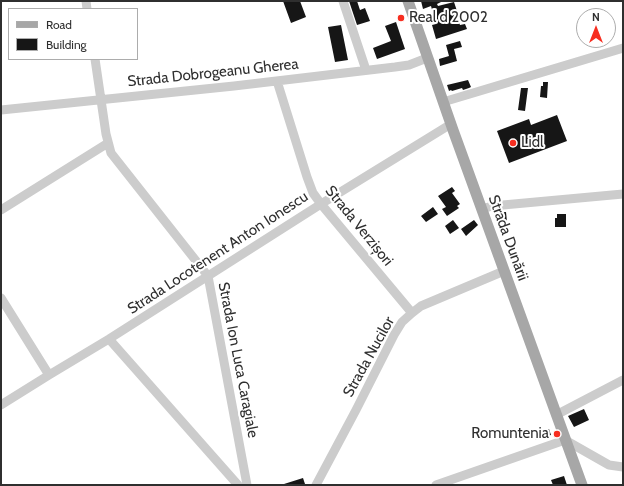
<!DOCTYPE html>
<html>
<head>
<meta charset="utf-8">
<style>
  body { margin:0 }
  #map { position:relative; width:624px; height:486px; overflow:hidden; background:#fff; font-family:Cabin,sans-serif }
  canvas { display:block }
  .frame { position:absolute; inset:0; border:2px solid #2f2f2f; pointer-events:none }
  .legend { position:absolute; left:8px; top:8px; width:130px; height:52px; box-sizing:border-box; background:#fff; border:1px solid #acacac; margin:0; padding:5px 7px; list-style:none; font-size:12px; color:#2f2f2f }
  .legend li { display:flex; align-items:center; gap:8px; height:20px }
  .legend b { width:20px; border:1px solid #acacac }
  .north { position:absolute; left:576px; top:8px; width:40px; height:40px; box-sizing:border-box; background:#fff; border:1px solid #acacac; border-radius:50%; rotate:0deg; font-size:11px; font-weight:700; line-height:16px; text-align:center; color:#2f2f2f }
  .north::after { content:''; display:block; margin:auto; width:14px; height:18px; background:#f72e20; clip-path:polygon(50% 0,100% 100%,50% 72%,0 100%) }
</style>
</head>
<body>
<div id="map">
<canvas width="624" height="486"></canvas>
<div class="frame"></div>
<ul class="legend">
<li><b style="height:5px;background:#a7a7a7"></b>Road</li>
<li><b style="height:11px;background:#161616"></b>Building</li>
</ul>
<div class="north">N</div>
</div>
<script>
const context = document.querySelector('canvas').getContext('2d');
context.lineJoin = 'round';
function fill(path, color) {
  context.fillStyle = color;
  context.fill(path, 'evenodd');
}
function poly(rows) {
  const path = new Path2D();
  for (const r of rows) {
    path.moveTo(r[0], r[1]);
    for (let i = 2; i < r.length; i += 2) path.lineTo(r[i], r[i + 1]);
  }
  return path;
}
function trace(path, color, width, dash) {
  context.strokeStyle = color;
  context.lineWidth = width;
  context.lineCap = dash ? 'butt' : 'round';
  context.setLineDash(dash || []);
  context.stroke(path);
}
function label(font, color, halo, rows, align = 'center') {
  context.font = font + ' Cabin,sans-serif';
  context.lineWidth = 4;
  context.setLineDash([]);
  context.textBaseline = 'middle';
  context.strokeStyle = halo;
  context.fillStyle = color;
  for (const [text, x, y, turn = 0] of rows) {
    context.save();
    context.translate(x, y);
    context.rotate((+turn || 0) * Math.PI / 180);
    context.textAlign = isNaN(turn) ? turn : align;
    if (halo) context.strokeText(text, 0, 0);
    context.fillText(text, 0, 0);
    context.restore();
  }
}
const building = poly([
  [283,1,300,1,306,17,291,23],
  [349,1,357,1,360,10,365,8,370,21,357,25],
  [421,1,443,1,437,4,438,6,454,2,457,11,455,11,460,25,465,24,467,29,436,39,432,25,436,24,431,6,423,9],
  [396,22,405,49,377,59,373,48,391,41,385,26],
  [341,25,348,60,335,62,328,27],
  [460,41,462,47,454,49,457,61,440,66,439,59,449,56,446,45],
  [468,80,471,87,469,88,463,90,462,88,452,91,451,90,449,91,447,85],
  [543,82,548,82,547,98,540,97,541,86,543,86],
  [521,88,528,88,525,111,518,110],
  [557,115,567,141,509,163,497,131,529,119,531,125],
  [452,187,455,191,452,193,460,204,457,206,459,208,447,216,442,209,446,207,438,196],
  [433,207,438,214,426,222,421,216],
  [506,212,507,222,497,223,495,213],
  [557,214,566,214,566,227,555,227,555,218,557,218],
  [453,220,459,228,450,234,445,226],
  [474,220,478,225,466,236,461,229],
  [584,409,589,420,574,427,568,416],
  [549,429,551,435,536,440,534,435],
  [564,476,567,485,553,485,551,480],
  [303,478,305,484,284,485,284,484]
]);
const minor = poly([
  [86,1,87,9],
  [343,1,366,70],
  [95,59,106,134,111,153,208,276,247,485],
  [277,81,307,177,313,193,321,204,412,313],
  [443,102,623,48],
  [1,110,234,86,395,67,409,65,427,58],
  [482,209,492,206,623,194],
  [1,210,108,143],
  [1,298,49,375],
  [109,339,238,485],
  [1,405,49,375,109,339,321,204,451,124],
  [556,415,623,380],
  [316,485,356,410,394,335,402,322,412,313,421,306,504,271],
  [436,485,565,440,609,465,623,467]
]);
const major = poly([
  [408,1,453,130,582,485]
]);
const markers = [
  [401,18,4,"#f72e20"],
  [513,143,4,"#f72e20"],
  [557,434,4,"#f72e20"]
];
const poiNames = [
  ["Real d 2002",409,18],
  ["Lidl",521,143],
  ["Romuntenia",549,434,"right"]
];
const streetNames = [
  ["Strada Dobrogeanu Gherea",213,73,-6],
  ["Strada Verzișori",359,226,51],
  ["Strada Dunării",508,238,70],
  ["Strada Locotenent Anton Ionescu",218,253,-33],
  ["Strada Nucilor",369,357,-61],
  ["Strada Ion Luca Caragiale",238,360,79]
];
fill(building, '#161616');
trace(minor, '#ccc', 9);
trace(major, '#a7a7a7', 11);
for (const [x, y, r, color] of markers) {
  const dot = new Path2D();
  dot.arc(x, y, r, 0, 2 * Math.PI);
  context.fillStyle = color;
  context.fill(dot);
  trace(dot, '#fff', 1.5);
}
label('15px', '#2f2f2f', '#fff', poiNames, 'left');
label('15px', '#2f2f2f', '#fff', streetNames);
</script>
</body>
</html>
